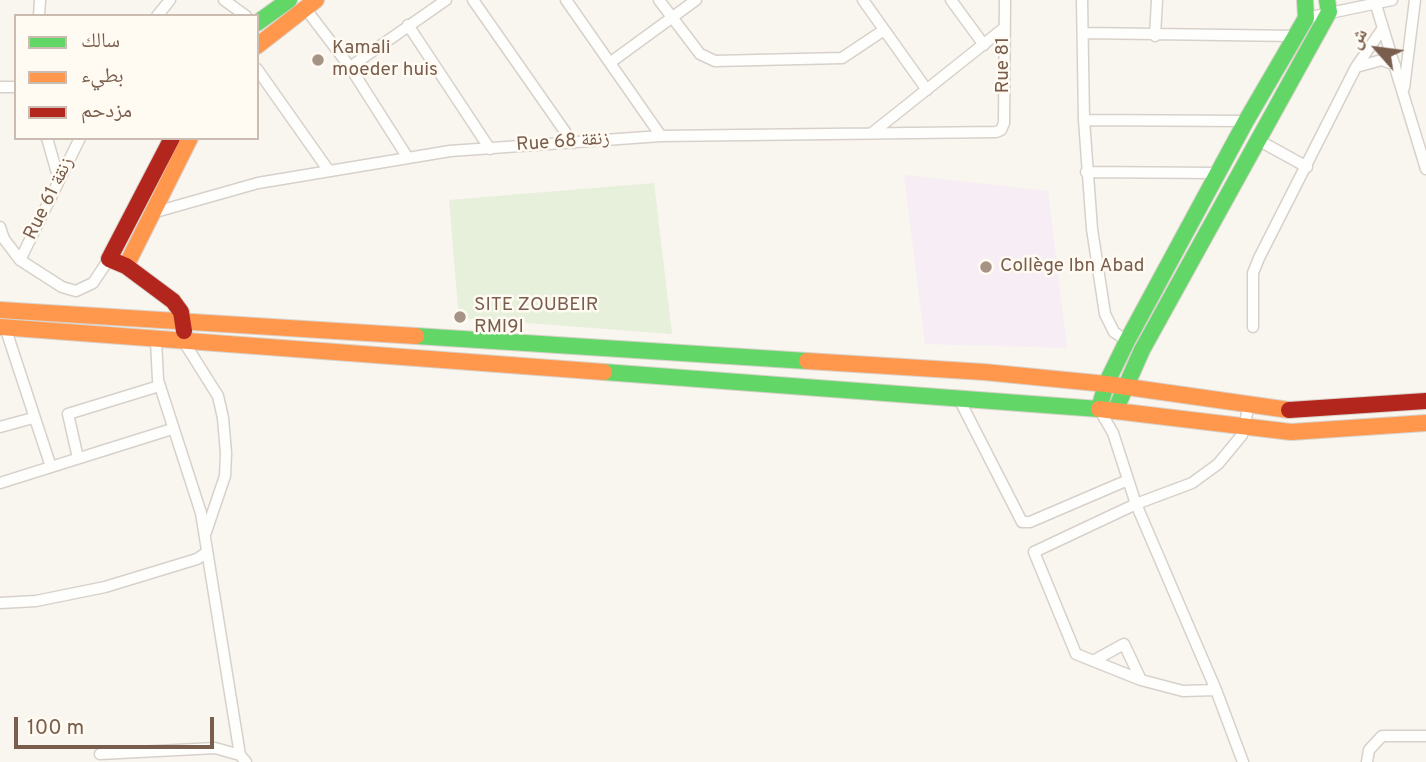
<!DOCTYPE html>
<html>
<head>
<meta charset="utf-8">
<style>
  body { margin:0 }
  #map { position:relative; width:1426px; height:762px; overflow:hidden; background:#f9f5ef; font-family:Overpass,"Noto Naskh Arabic",sans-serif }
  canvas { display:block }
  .legend { position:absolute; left:14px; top:14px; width:245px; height:126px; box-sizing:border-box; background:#fffaf2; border:2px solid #cabcb0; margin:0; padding:9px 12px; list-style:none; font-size:21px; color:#7a5e4d }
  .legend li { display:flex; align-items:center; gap:14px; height:35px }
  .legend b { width:35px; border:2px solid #cabcb0 }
  .north { position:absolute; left:1342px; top:14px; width:70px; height:70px; -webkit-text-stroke:5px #fffaf2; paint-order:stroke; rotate:298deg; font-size:19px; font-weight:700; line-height:28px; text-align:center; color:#7a5e4d }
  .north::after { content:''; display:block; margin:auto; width:24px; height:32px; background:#7a5e4d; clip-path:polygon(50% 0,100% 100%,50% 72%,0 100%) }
  .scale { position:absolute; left:14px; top:717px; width:200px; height:32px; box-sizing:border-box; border:4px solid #7a5e4d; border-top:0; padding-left:9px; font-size:21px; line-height:24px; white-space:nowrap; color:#7a5e4d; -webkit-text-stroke:5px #fffaf2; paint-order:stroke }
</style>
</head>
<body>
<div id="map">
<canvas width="1426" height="762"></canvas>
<ul class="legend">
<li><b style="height:9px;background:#63d668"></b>سالك</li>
<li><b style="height:9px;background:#ff974d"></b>بطيء</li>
<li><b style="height:9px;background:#b3261e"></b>مزدحم</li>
</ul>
<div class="north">ش</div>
<div class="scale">100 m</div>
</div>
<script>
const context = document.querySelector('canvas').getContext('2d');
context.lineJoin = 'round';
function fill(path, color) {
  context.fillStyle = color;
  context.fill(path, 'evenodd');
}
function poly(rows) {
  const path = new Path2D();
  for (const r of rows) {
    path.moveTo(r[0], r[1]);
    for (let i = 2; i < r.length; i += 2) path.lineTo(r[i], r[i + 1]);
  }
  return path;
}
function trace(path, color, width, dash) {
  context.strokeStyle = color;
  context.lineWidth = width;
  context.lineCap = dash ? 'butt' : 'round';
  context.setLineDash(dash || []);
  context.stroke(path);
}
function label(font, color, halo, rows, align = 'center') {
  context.font = font + ' Overpass,"Noto Naskh Arabic",sans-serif';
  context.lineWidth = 5;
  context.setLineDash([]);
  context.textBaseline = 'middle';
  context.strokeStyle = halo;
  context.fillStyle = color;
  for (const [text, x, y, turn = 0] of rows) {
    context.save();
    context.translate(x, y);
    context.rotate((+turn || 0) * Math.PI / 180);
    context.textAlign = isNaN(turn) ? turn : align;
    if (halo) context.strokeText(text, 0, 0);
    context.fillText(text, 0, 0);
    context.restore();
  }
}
const education = poly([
  [904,175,1048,191,1067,348,925,344]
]);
const green = poly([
  [654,183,672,334,459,318,449,200]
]);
const street = poly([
  [224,0,246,16],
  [473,0,573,143],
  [566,0,661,136],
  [659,0,700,54,715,61,842,58,884,30],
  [863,0,927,90],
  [951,0,984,45],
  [1082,0,1084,120,1092,229,1105,314,1114,332,1127,341],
  [1376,5,1426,169],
  [305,8,350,67,406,155],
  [39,16,40,0],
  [157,16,170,0],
  [1306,18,1392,0],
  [408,25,490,149],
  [1084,33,1295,36],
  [1155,36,1157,0],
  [611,62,696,0],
  [350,67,446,0],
  [1356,67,1382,60,1395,65],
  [257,69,329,171],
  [0,87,16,87],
  [1404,88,1415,0],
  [1084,120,1246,121],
  [872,133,1004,28],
  [47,138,59,180],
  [1258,140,1307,167],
  [1086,172,1217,173],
  [152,213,258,183,450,151,661,136,996,132,1001,130,1004,123,1005,0],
  [0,227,4,239,20,260,62,287,76,291,93,283,109,259],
  [20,260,80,138],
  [5,327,51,467],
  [1253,327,1253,273,1259,258,1356,67,1383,28],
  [156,340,158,380,201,513,240,755],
  [184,342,218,396,223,418,226,453,225,476,206,532],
  [959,399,1022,522,1030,522,1128,480],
  [1099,409,1113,433,1136,504,1216,690,1243,762],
  [0,427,33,418],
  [78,458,68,414,159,386],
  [0,483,172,429],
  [0,603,36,601,105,587,197,559,206,553],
  [1093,661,1124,644,1141,680],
  [1216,690,1183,691,1141,680,1076,654,1034,552,1136,504,1192,483,1218,464,1242,435,1249,405],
  [100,754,215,748,240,755,246,762],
  [1367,762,1369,750,1382,736,1426,736]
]);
const fast = poly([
  [257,23,289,0],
  [416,336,807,361],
  [604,372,1099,409],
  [1099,409,1106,384,1127,341,1246,121,1306,18,1305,0],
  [1115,411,1142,350,1329,12,1327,0]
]);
const slow = poly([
  [257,46,316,0],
  [126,266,190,138],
  [0,310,416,336],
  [0,327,604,372],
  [807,361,984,372,1106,384,1289,410],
  [1099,409,1291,432,1426,423]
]);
const jam = poly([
  [172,138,109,259,126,266,173,301,181,312,184,331],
  [1289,410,1426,401]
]);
const markers = [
  [318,60,7,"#a69386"],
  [986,267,7,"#a69386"],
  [460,317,7,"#a69386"]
];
const poiNames = [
  ["Kamali",332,49],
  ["moeder huis",332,71],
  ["Collège Ibn Abad",1000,267],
  ["SITE ZOUBEIR",474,306],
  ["RMI9I",474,328]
];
const streetNames = [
  ["Rue 81",1004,65,-90],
  ["Rue 68 زنقة",563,143,-4],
  ["Rue 61 زنقة",50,199,-64]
];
fill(education, '#f6edf5');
fill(green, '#e6f0da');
trace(street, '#d7d1ca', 13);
trace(fast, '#d9d2cb', 18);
trace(slow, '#d9d2cb', 18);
trace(jam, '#d9d2cb', 18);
trace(street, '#fefefd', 10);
trace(fast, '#63d668', 16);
trace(slow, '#ff974d', 16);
trace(jam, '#b3261e', 16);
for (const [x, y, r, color] of markers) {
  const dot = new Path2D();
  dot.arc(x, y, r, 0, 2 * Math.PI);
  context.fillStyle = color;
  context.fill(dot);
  trace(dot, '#fffaf2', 2.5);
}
label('19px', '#7a5e4d', '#fffaf2', poiNames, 'left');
label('19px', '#7a5e4d', '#fffaf2', streetNames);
</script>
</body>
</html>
